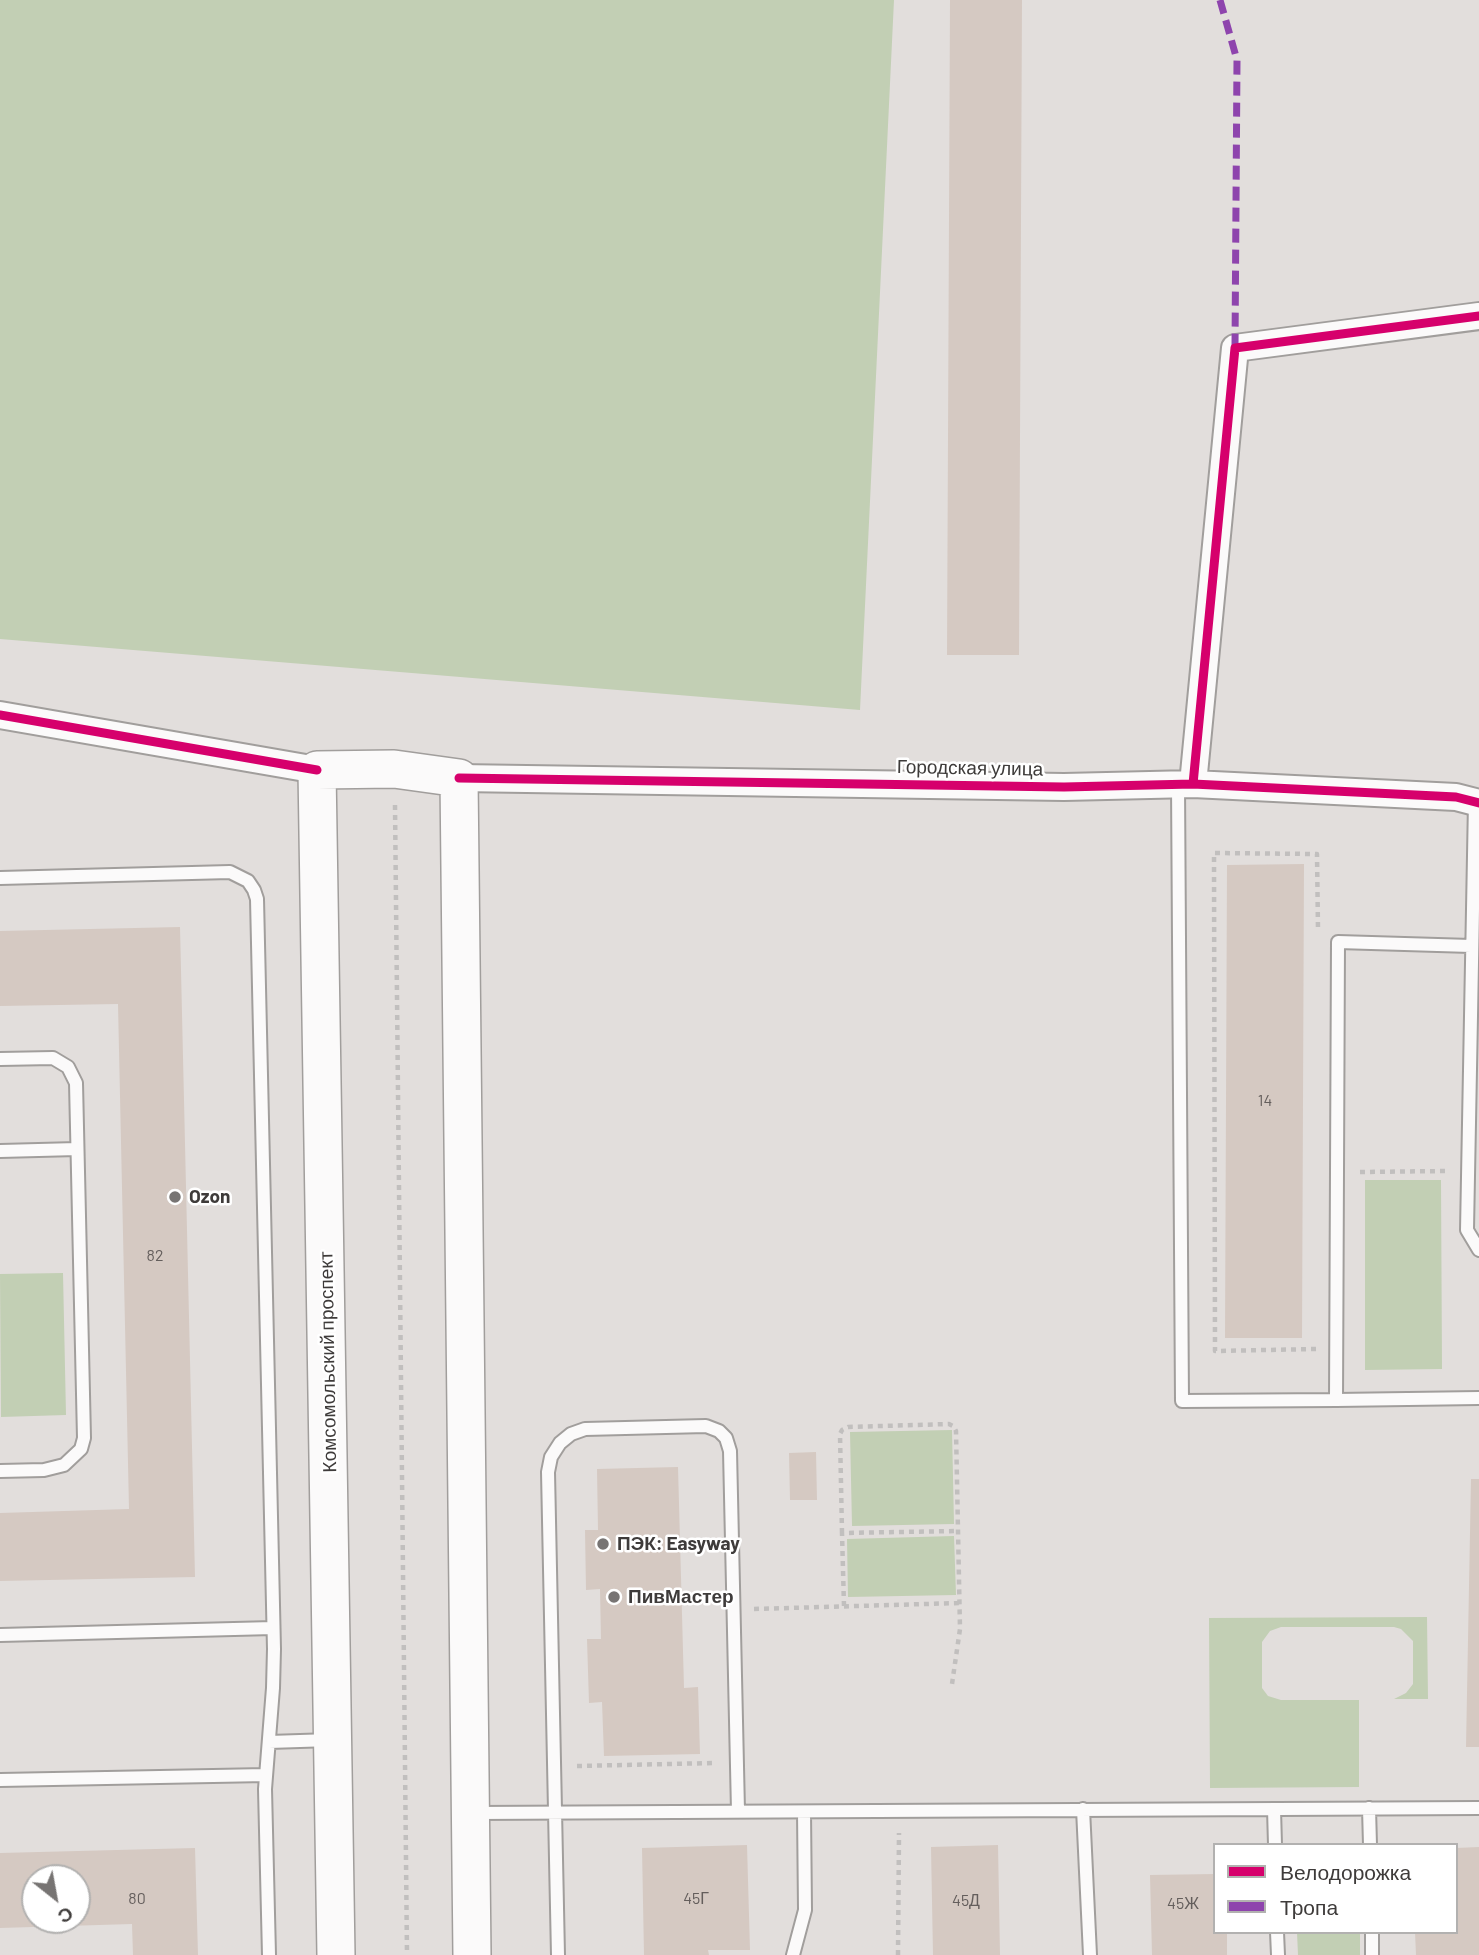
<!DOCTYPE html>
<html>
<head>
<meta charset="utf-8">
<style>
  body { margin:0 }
  #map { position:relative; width:1479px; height:1955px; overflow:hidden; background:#e2dedc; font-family:Barlow,sans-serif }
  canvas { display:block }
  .legend { position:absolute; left:1213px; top:1843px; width:245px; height:91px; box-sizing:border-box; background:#fff; border:2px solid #b2b1b0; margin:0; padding:9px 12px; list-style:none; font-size:21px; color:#3e3b3a }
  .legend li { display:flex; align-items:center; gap:14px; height:35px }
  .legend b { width:35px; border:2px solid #b2b1b0 }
  .north { position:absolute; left:21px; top:1864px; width:70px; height:70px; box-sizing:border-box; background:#fff; border:2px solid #b2b1b0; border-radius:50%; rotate:149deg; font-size:19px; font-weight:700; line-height:28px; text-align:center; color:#3e3b3a }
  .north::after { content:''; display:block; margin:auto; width:24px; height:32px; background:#777473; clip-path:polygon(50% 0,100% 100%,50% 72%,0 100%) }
</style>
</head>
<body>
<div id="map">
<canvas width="1479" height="1955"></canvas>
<ul class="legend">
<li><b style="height:9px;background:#d6006c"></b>Велодорожка</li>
<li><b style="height:9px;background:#8e44ad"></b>Тропа</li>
</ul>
<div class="north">С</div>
</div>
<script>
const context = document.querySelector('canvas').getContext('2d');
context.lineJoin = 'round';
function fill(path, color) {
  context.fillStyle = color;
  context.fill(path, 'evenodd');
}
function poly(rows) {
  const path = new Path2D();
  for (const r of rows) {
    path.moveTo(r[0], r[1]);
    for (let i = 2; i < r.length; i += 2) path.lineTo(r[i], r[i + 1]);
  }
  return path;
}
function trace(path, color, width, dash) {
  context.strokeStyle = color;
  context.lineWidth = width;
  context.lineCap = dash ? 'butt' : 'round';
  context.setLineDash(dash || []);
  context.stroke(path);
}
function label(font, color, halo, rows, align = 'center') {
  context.font = font + ' Barlow,sans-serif';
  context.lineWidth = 5;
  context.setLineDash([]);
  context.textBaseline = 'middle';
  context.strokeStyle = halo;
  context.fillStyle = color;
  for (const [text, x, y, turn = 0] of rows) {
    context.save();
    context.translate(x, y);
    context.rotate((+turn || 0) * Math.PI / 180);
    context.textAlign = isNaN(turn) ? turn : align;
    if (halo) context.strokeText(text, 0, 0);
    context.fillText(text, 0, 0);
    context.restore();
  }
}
const green = poly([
  [0,0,894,0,860,710,0,639],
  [1365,1180,1441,1180,1442,1369,1365,1370],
  [63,1273,66,1415,1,1417,0,1274],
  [952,1430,954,1524,852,1526,850,1432],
  [954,1536,956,1595,848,1597,847,1539],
  [1427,1617,1428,1699,1394,1699,1406,1693,1413,1684,1413,1641,1401,1629,1394,1627,1281,1627,1270,1631,1262,1642,1262,1688,1268,1696,1281,1700,1359,1700,1359,1787,1210,1788,1209,1618],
  [1297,1932,1360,1932,1360,1955,1298,1955]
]);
const building = poly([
  [950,0,1022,0,1019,655,947,655],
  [1304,864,1302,1338,1225,1338,1227,865],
  [180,927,195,1577,0,1581,0,1513,129,1509,118,1004,0,1006,0,931],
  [816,1452,817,1500,790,1500,789,1453],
  [678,1467,684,1688,698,1687,700,1754,604,1756,602,1702,589,1703,587,1639,601,1639,600,1589,586,1590,585,1530,598,1530,597,1469],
  [1471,1479,1479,1479,1479,1747,1466,1747],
  [747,1845,750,1950,708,1950,709,1955,644,1955,642,1848],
  [998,1845,1000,1955,933,1955,931,1847],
  [1479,1847,1479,1955,1416,1955,1415,1932,1456,1932,1456,1848],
  [195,1848,198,1955,133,1955,132,1924,0,1928,0,1853],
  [35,1878,77,1878,77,1920,35,1920],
  [1215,1874,1215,1932,1227,1932,1227,1955,1152,1955,1150,1875]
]);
const path = poly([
  [395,805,407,1955],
  [1360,1172,1446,1171],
  [1316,1349,1215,1351,1214,853,1317,854,1318,930],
  [842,1533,840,1434,842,1430,848,1427,949,1424,953,1426,956,1431,960,1629,952,1684],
  [844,1606,842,1533,958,1531],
  [754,1609,960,1603],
  [577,1766,715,1763],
  [898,1955,899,1833]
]);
const service = poly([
  [1178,785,1182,1401,1336,1400,1338,942,1471,946],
  [1475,802,1467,1230,1479,1250],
  [0,878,230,872,248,881,254,890,257,899,274,1649,273,1688,265,1789,269,1955],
  [0,1059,53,1058,68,1067,76,1083,84,1438,81,1449,64,1465,44,1470,0,1471],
  [0,1151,77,1149],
  [1336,1400,1479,1398],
  [0,1635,273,1628],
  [269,1742,331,1740],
  [0,1780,266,1775],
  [1369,1808,1370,1845],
  [1083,1809,1090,1955],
  [1274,1809,1275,1845],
  [475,1813,1479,1808],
  [1277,1932,1278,1955],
  [1372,1932,1372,1955],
  [558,1955,548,1472,551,1457,560,1443,571,1434,585,1429,706,1426,719,1431,726,1438,730,1451,738,1811],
  [793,1955,805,1910,804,1812]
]);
const minor = poly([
  [0,715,317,770],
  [459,778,1064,787,1193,784,1456,797,1479,803],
  [1193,784,1235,348,1479,316]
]);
const secondary = poly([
  [336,1955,317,770,394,769,459,778,472,1955]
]);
const quiet = poly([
  [1220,0,1237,60,1235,348]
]);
const cycleway = poly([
  [0,715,317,770],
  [459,778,1064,787,1193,784,1456,797,1479,803],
  [1193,784,1235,348,1479,316]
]);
const markers = [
  [175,1197,7,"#777473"],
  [603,1544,7,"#777473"],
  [614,1597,7,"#777473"]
];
const numberNames = [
  ["14",1265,1101],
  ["82",155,1256],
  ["80",137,1899],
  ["45Г",696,1899],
  ["45Д",966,1901],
  ["45Ж",1183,1904]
];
const streetNames = [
  ["Городская улица",970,768,1],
  ["Комсомольский проспект",328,1362,-91]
];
const poiNames = [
  ["Ozon",189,1197],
  ["ПЭК: Easyway",617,1544],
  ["ПивМастер",628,1597]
];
fill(green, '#c2cfb4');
fill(building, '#d5c9c2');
trace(service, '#a19e9c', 16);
trace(minor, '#a19e9c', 30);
trace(secondary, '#a19e9c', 40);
trace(path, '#c1bfbe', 4.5, [5, 5]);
trace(service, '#fbfafa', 12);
trace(minor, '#fbfafa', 26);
trace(secondary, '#fbfafa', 37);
trace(quiet, '#8e44ad', 7, [14, 7]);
trace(cycleway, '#d6006c', 9);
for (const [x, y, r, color] of markers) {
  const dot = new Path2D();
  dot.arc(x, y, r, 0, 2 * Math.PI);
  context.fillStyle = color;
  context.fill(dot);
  trace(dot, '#fff', 2.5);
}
label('16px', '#645e5c', null, numberNames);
label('19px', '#3e3b3a', '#fff', streetNames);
label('bold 19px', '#3e3b3a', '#fff', poiNames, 'left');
</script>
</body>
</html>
